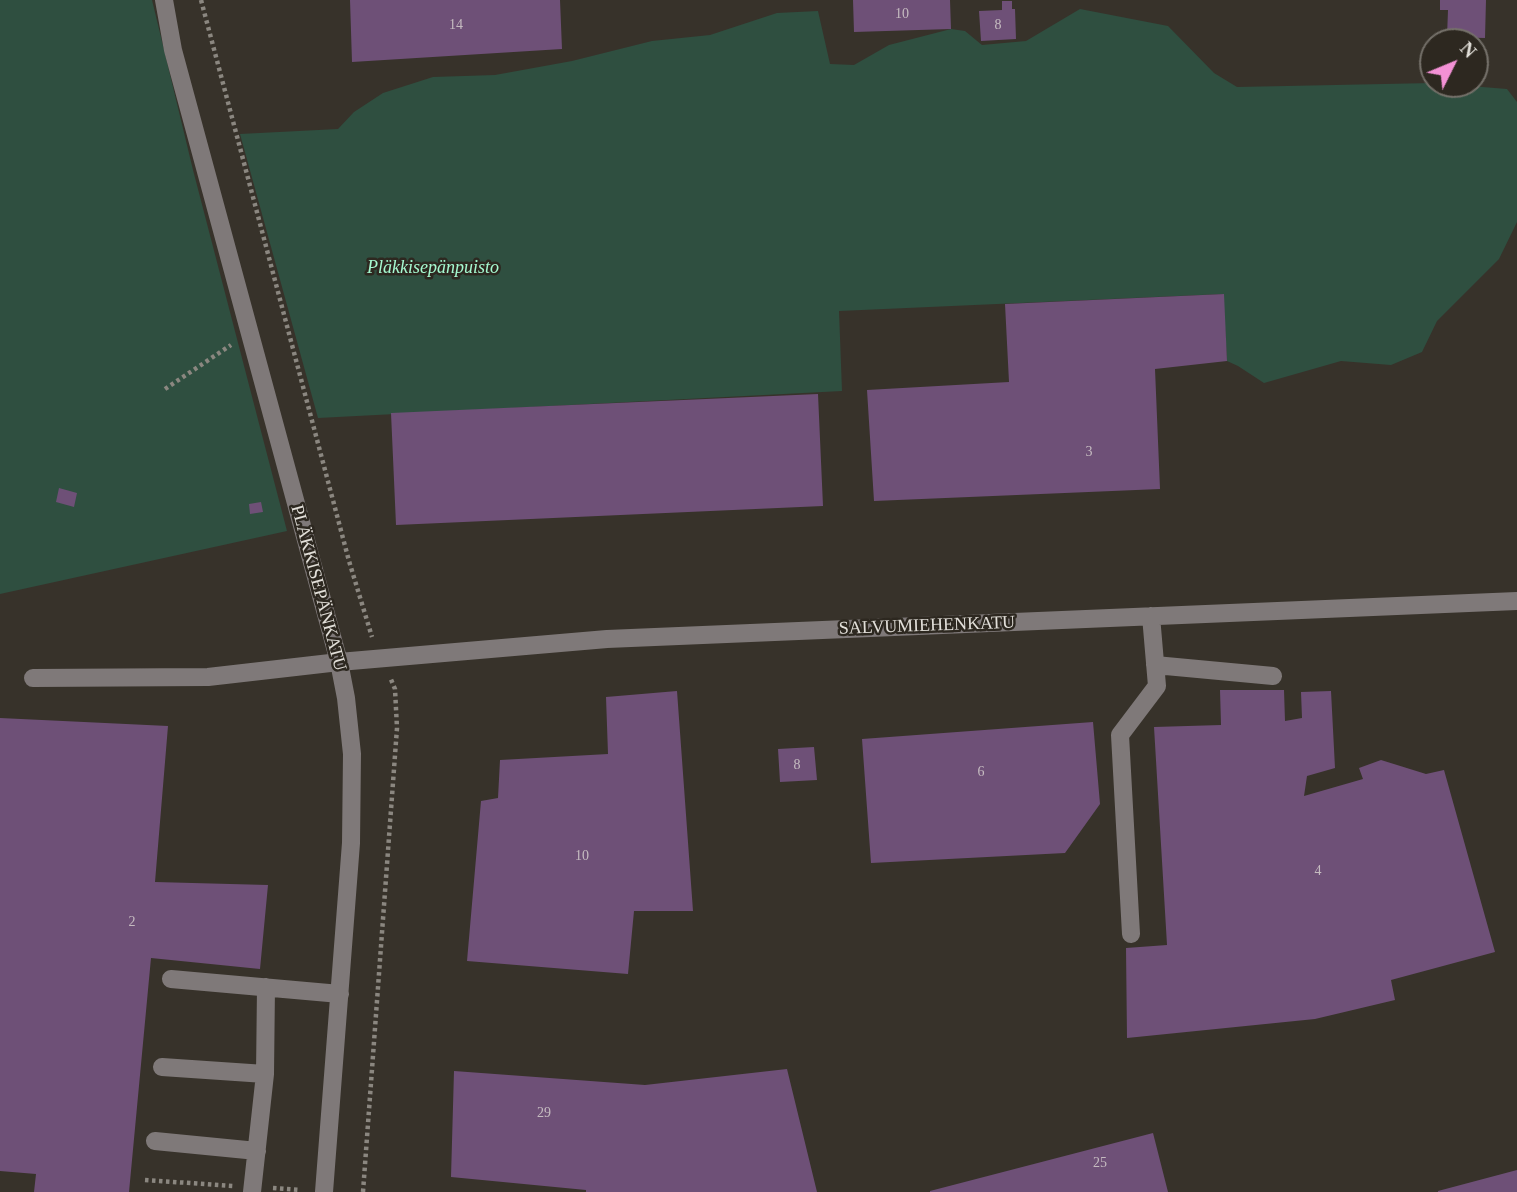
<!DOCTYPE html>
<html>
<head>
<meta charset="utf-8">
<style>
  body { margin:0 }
  #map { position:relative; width:1517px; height:1192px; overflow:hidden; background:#37322a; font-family:Georgia,serif }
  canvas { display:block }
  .north { position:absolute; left:1419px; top:28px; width:70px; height:70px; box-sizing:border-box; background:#2d2820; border:2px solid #75716a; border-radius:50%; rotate:47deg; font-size:19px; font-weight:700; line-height:28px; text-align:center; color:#e2dfd9 }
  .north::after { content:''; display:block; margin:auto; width:24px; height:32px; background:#f391d5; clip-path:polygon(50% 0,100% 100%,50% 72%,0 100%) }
</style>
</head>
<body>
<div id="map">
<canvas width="1517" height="1192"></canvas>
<div class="north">N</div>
</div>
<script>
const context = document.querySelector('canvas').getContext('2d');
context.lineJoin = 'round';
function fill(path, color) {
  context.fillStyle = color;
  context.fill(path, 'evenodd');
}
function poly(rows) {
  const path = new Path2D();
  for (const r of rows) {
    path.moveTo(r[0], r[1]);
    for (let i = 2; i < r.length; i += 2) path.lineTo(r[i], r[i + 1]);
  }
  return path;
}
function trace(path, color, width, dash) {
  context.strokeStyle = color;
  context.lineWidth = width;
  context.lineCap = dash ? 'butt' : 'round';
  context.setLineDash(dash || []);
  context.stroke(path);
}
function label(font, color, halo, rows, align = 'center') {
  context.font = font + ' Georgia,serif';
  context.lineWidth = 5;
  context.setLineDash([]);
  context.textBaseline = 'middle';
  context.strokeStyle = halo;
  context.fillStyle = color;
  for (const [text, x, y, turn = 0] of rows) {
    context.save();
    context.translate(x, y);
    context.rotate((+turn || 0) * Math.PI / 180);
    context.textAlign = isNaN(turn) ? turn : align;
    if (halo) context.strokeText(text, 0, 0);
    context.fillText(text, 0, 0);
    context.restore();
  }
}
const green = poly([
  [0,0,152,0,193,170,287,531,0,594],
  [1080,9,1168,26,1214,73,1237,87,1433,83,1507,89,1517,102,1517,222,1499,259,1437,321,1422,352,1391,365,1341,361,1264,383,1238,366,1227,361,1223,294,839,311,842,391,318,418,240,134,338,129,354,112,383,93,433,77,495,75,572,61,652,41,710,35,777,13,818,11,830,64,854,65,889,45,951,29,965,31,982,45,1026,41]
]);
const building = poly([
  [350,0,560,0,562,49,352,62],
  [853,0,950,0,951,29,854,32],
  [1440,0,1486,0,1485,38,1447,37,1448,10,1440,10],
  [1002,1,1012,1,1012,9,1015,9,1016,39,981,41,979,11,1002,10],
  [1224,294,1227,361,1155,369,1160,489,874,501,867,390,1009,382,1005,304],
  [818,394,823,506,396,525,391,413],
  [59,488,77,493,74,507,56,502],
  [261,502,263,512,250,514,249,504],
  [1220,690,1284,690,1285,721,1302,718,1301,692,1331,691,1335,768,1307,776,1304,796,1363,779,1359,768,1381,760,1426,774,1444,770,1495,952,1391,980,1395,1000,1315,1019,1127,1038,1126,948,1167,945,1154,727,1221,725],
  [677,691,693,911,634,911,628,974,467,961,481,801,498,798,500,760,608,754,606,697],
  [0,718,168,726,155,882,268,885,260,969,151,958,129,1192,34,1192,36,1174,0,1171],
  [1093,722,1100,804,1065,853,871,863,862,739],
  [814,747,817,780,780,782,778,749],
  [787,1069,817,1192,586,1192,586,1190,451,1177,454,1071,645,1085],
  [1153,1133,1168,1192,930,1192,930,1191],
  [1517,1170,1517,1192,1438,1192,1438,1191]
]);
const path = poly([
  [201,0,349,561,372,637],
  [165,389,231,345],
  [145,1180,233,1186],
  [273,1188,300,1190],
  [363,1192,397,728,395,689,390,677]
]);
const minor = poly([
  [164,0,173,50,339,662,346,698,352,754,351,843,324,1192],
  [1155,665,1273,676],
  [33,678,208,677,339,662,607,639,1517,601],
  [1131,934,1120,735,1157,686,1151,616],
  [171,979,340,994],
  [162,1067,265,1074],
  [155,1141,257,1151],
  [252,1192,265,1074,266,987]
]);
const numberNames = [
  ["10",902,14],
  ["14",456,25],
  ["8",998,25],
  ["3",1089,452],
  ["8",797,765],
  ["6",981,772],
  ["10",582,856],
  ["4",1318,871],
  ["2",132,922],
  ["29",544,1113],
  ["25",1100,1163]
];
const parkNames = [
  ["Pläkkisepänpuisto",433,268]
];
const streetNames = [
  ["PLÄKKISEPÄNKATU",318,588,75],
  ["SALVUMIEHENKATU",927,626,-2]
];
fill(green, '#2f4f40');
fill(building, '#6e5077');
trace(path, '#8b8780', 4.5, [3.5, 3.5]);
trace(minor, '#7f7979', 18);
label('14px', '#c5bbc0', null, numberNames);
label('italic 18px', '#a5f9d0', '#2d2820', parkNames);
label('18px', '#e2dfd9', '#2d2820', streetNames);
</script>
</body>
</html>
